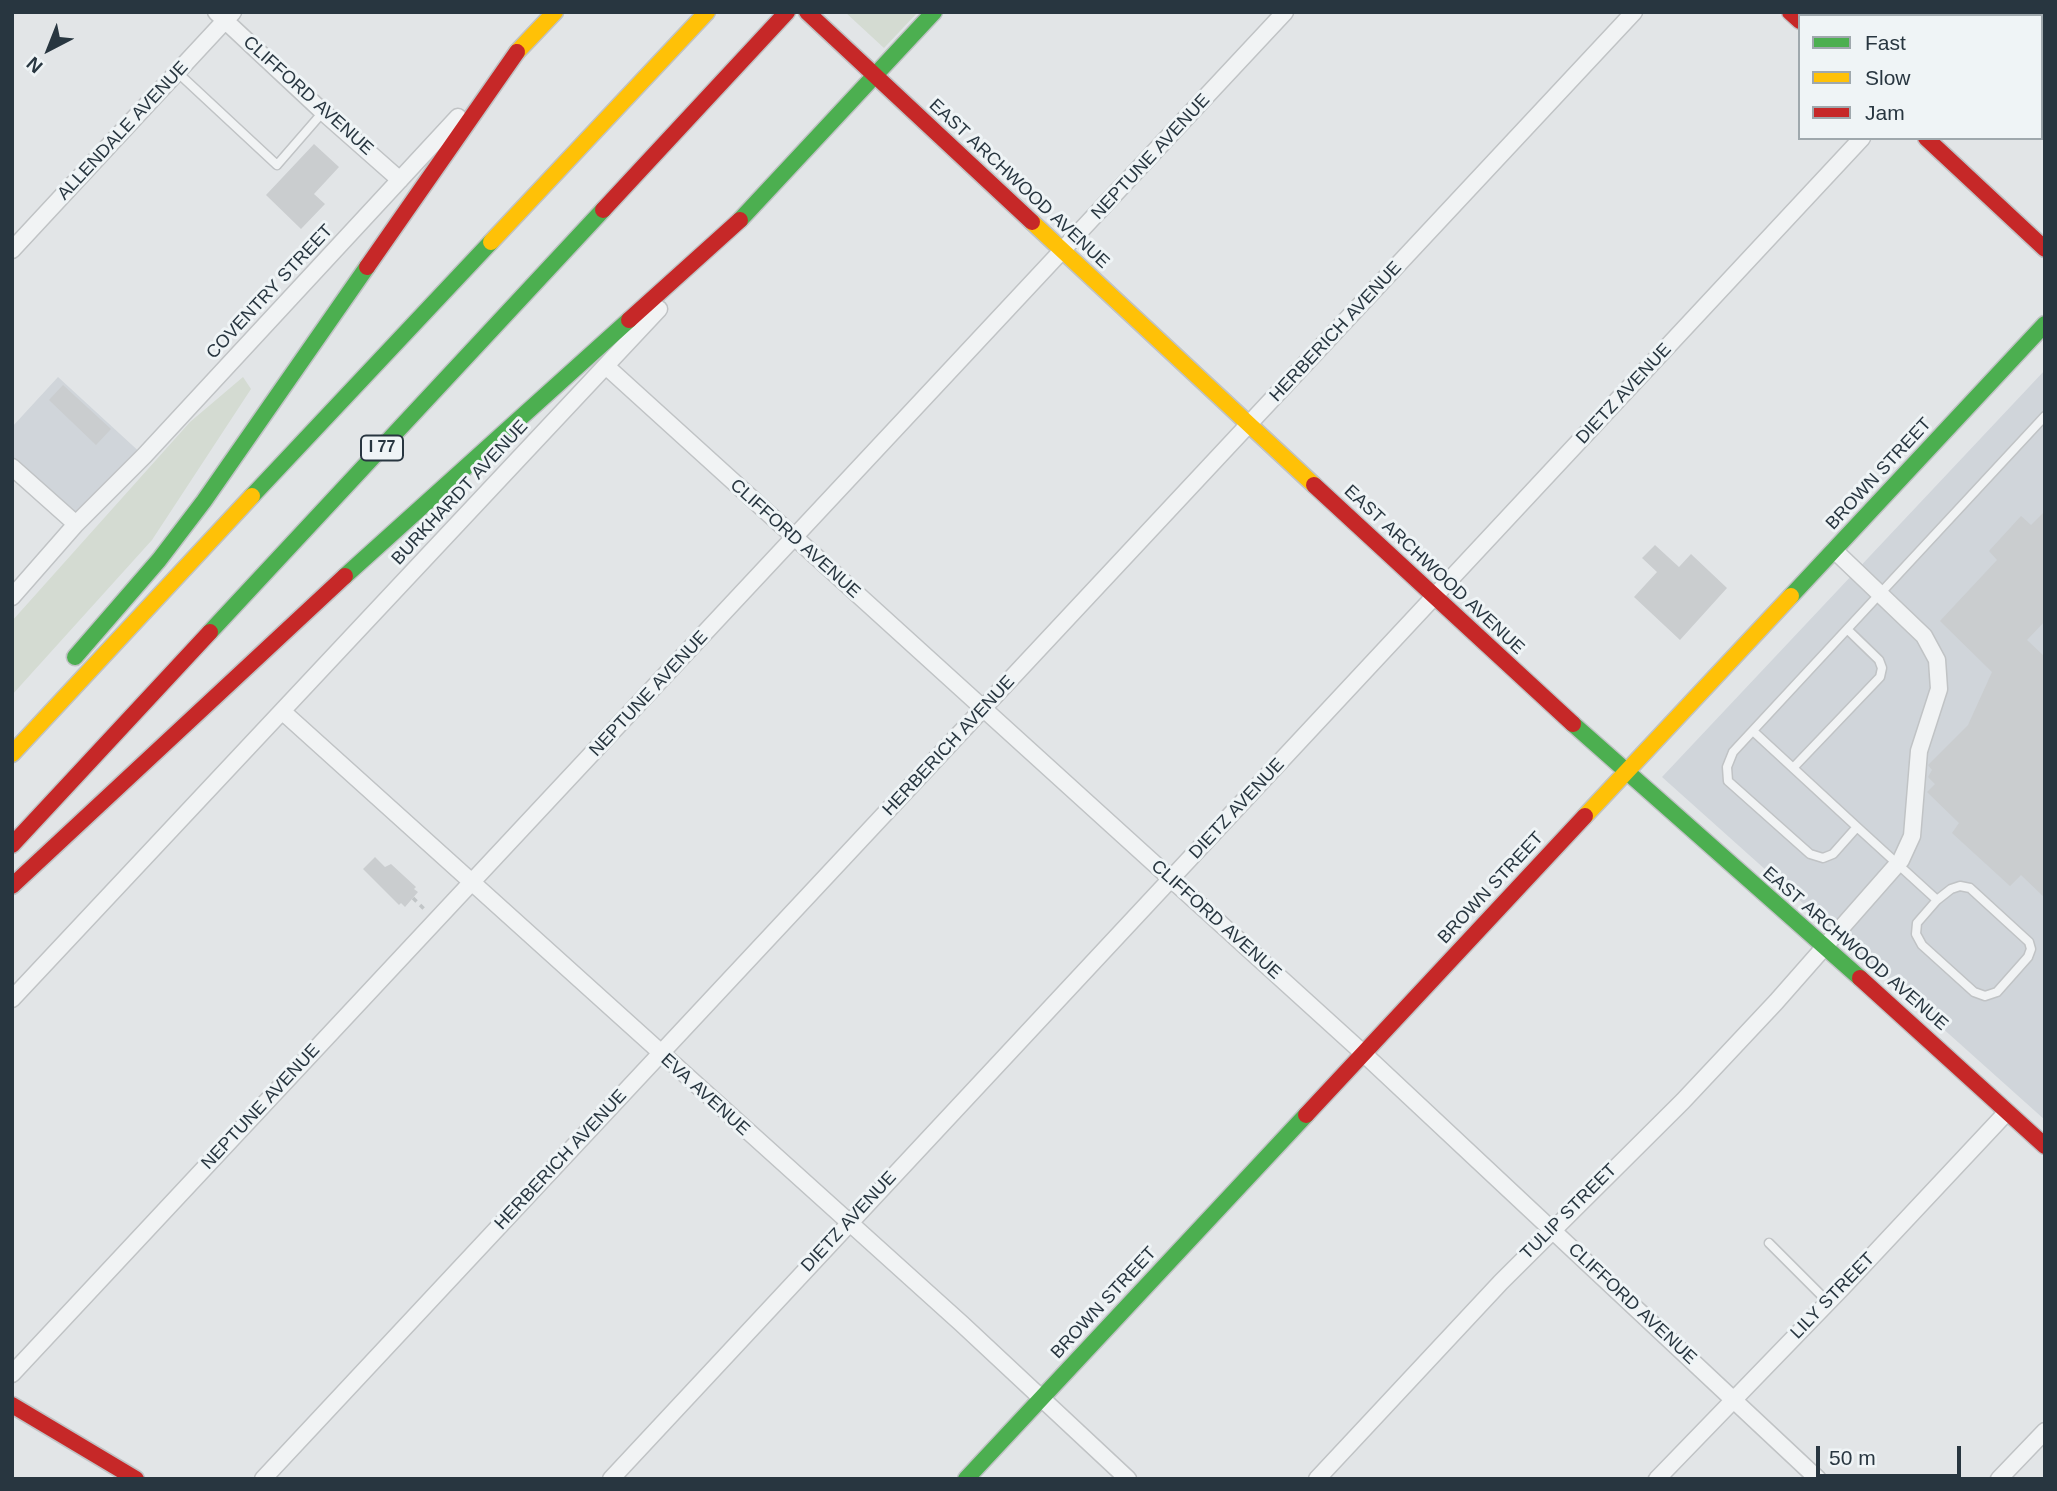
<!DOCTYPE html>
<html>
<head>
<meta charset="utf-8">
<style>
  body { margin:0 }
  #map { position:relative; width:2057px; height:1491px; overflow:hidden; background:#e2e5e7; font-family:Helvetica,sans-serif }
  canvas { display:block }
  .frame { position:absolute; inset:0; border:14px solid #283640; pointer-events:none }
  .legend { position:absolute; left:1798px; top:14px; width:245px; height:126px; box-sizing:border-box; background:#eff4f6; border:2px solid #9fa8ad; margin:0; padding:9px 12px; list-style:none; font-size:21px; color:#283640 }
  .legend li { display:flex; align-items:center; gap:14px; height:35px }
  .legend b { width:35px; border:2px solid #9fa8ad }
  .north { position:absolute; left:14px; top:14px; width:70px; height:70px; -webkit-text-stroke:5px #eff4f6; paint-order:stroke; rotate:222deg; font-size:19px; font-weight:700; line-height:28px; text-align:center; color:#283640 }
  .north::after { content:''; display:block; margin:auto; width:24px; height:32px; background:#283640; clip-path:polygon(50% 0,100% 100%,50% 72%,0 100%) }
  .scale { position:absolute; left:1816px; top:1446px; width:145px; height:32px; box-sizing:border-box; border:4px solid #283640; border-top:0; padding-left:9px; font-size:21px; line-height:24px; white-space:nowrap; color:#283640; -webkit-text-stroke:5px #eff4f6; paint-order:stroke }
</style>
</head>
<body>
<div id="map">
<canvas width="2057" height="1491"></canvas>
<div class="frame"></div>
<ul class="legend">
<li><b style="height:9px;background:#4caf50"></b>Fast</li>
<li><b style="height:9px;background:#ffc107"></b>Slow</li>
<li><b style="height:9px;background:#c62828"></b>Jam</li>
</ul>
<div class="north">N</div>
<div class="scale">50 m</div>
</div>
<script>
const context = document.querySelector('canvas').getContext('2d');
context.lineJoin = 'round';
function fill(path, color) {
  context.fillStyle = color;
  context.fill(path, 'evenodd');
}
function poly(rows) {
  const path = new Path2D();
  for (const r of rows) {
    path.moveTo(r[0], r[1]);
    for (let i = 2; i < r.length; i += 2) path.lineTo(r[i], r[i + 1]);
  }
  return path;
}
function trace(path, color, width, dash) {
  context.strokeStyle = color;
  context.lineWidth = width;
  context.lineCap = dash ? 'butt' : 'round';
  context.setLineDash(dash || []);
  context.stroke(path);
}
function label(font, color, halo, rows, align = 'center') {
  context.font = font + ' Helvetica,sans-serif';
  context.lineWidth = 6;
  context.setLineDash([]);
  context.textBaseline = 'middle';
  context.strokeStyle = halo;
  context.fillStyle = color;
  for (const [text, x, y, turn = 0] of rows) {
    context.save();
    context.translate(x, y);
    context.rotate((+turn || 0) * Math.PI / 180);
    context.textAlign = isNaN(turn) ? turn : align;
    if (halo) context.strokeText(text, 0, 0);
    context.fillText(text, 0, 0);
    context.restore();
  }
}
const built = poly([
  [2045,370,2045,1120,1662,777],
  [58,377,144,456,76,524,12,467,12,427]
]);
const green = poly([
  [845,12,918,12,884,48],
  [243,377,251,389,152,540,12,695,12,621,190,422]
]);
const building = poly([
  [314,144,339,167,314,194,325,204,301,229,266,195],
  [63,385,111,429,96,445,49,400],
  [2045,511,2045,621,2027,640,2045,657,2045,898,2021,875,2010,886,1952,833,1959,823,1927,792,1935,784,1928,777,1932,770,1928,765,1968,725,1992,672,1940,621,1997,560,1989,551,2021,516,2031,525],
  [1655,545,1679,567,1691,554,1727,588,1680,640,1634,597,1657,572,1642,558],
  [375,857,385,867,391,864,416,887,414,889,418,892,405,907,401,903,399,905,363,869]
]);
const path = poly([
  [413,898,424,909]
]);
const lane = poly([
  [177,72,277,165,323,112],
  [1753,731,1857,827],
  [1793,768,1880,677,1882,668,1879,660,1848,630],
  [1937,900,1951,889,1960,886,1970,888,2029,942,2031,949,2028,957,1997,992,1985,996,1974,992,1922,945,1916,934,1917,923,1937,900,1857,827,1833,854,1823,858,1810,854,1728,781,1727,767,1733,752,2045,416],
  [1769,1243,1828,1302]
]);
const street = poly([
  [216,12,323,112,400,180],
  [1977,16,1980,12],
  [12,250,233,12],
  [607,367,1363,1053,1818,1479],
  [12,467,76,524],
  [12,597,76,524,144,456,458,117],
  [282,711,962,1324,1128,1479],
  [12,999,659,309],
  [12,1374,1285,12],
  [263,1479,1634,12],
  [611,1479,1862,138],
  [1317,1479,1501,1282,1683,1101,1776,1002,1901,860,1912,836,1919,751,1939,689,1937,660,1924,636,1834,550],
  [1657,1479,1842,1288,2007,1112],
  [1999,1479,2045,1431]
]);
const fast = poly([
  [740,220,934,12],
  [252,496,491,242],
  [345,576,629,320],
  [1791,596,2045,324],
  [210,632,603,210],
  [75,657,159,560,204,501,367,267],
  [1573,724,1860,978],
  [966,1479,1306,1115]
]);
const slow = poly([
  [517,52,555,12],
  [1032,222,1314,485],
  [491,242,707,12],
  [12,754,252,496],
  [1585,816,1791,596]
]);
const jam = poly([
  [807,12,1032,222],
  [1790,12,1800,21],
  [1926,138,2045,249],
  [603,210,787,12],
  [367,267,517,52],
  [629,320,740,220],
  [1314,485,1573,724],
  [12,845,210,632],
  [12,886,345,576],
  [1860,978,2045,1146],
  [1306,1115,1585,816],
  [12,1405,136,1479]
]);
const shields = [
  [382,448,42]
];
const shieldNames = [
  ["I 77",382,448]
];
const streetNames = [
  ["CLIFFORD AVENUE",308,96,42],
  ["ALLENDALE AVENUE",123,131,-47],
  ["NEPTUNE AVENUE",1151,157,-47],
  ["EAST ARCHWOOD AVENUE",1019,184,43],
  ["COVENTRY STREET",270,292,-47],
  ["HERBERICH AVENUE",1336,332,-47],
  ["DIETZ AVENUE",1624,394,-47],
  ["BROWN STREET",1879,474,-47],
  ["BURKHARDT AVENUE",460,493,-47],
  ["CLIFFORD AVENUE",795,539,42],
  ["EAST ARCHWOOD AVENUE",1434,570,43],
  ["NEPTUNE AVENUE",649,694,-47],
  ["HERBERICH AVENUE",949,746,-47],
  ["DIETZ AVENUE",1237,809,-47],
  ["BROWN STREET",1491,888,-47],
  ["CLIFFORD AVENUE",1216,920,42],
  ["EAST ARCHWOOD AVENUE",1855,949,41],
  ["EVA AVENUE",705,1095,42],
  ["NEPTUNE AVENUE",261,1107,-47],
  ["HERBERICH AVENUE",561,1160,-47],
  ["TULIP STREET",1569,1212,-45],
  ["DIETZ AVENUE",849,1222,-47],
  ["LILY STREET",1833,1296,-46],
  ["BROWN STREET",1104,1303,-47],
  ["CLIFFORD AVENUE",1632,1304,43]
];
fill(built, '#d0d5da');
fill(green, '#d4dbd2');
fill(building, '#cacdcf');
trace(lane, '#c0c3c5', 11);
trace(street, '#c0c3c5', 19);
trace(fast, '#c0c3c5', 19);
trace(slow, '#c0c3c5', 19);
trace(jam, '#c0c3c5', 19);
trace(path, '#c1c5c7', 3.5, [5, 5]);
trace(lane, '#f1f3f4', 8);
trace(street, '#f1f3f4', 16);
trace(fast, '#4caf50', 16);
trace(slow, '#ffc107', 16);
trace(jam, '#c62828', 16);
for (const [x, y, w] of shields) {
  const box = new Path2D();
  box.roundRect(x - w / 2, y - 12.5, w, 25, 5);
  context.fillStyle = '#eff4f6';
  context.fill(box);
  trace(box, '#283640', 2);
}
label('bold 16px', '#283640', null, shieldNames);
label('18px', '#283640', '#eff4f6', streetNames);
</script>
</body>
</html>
